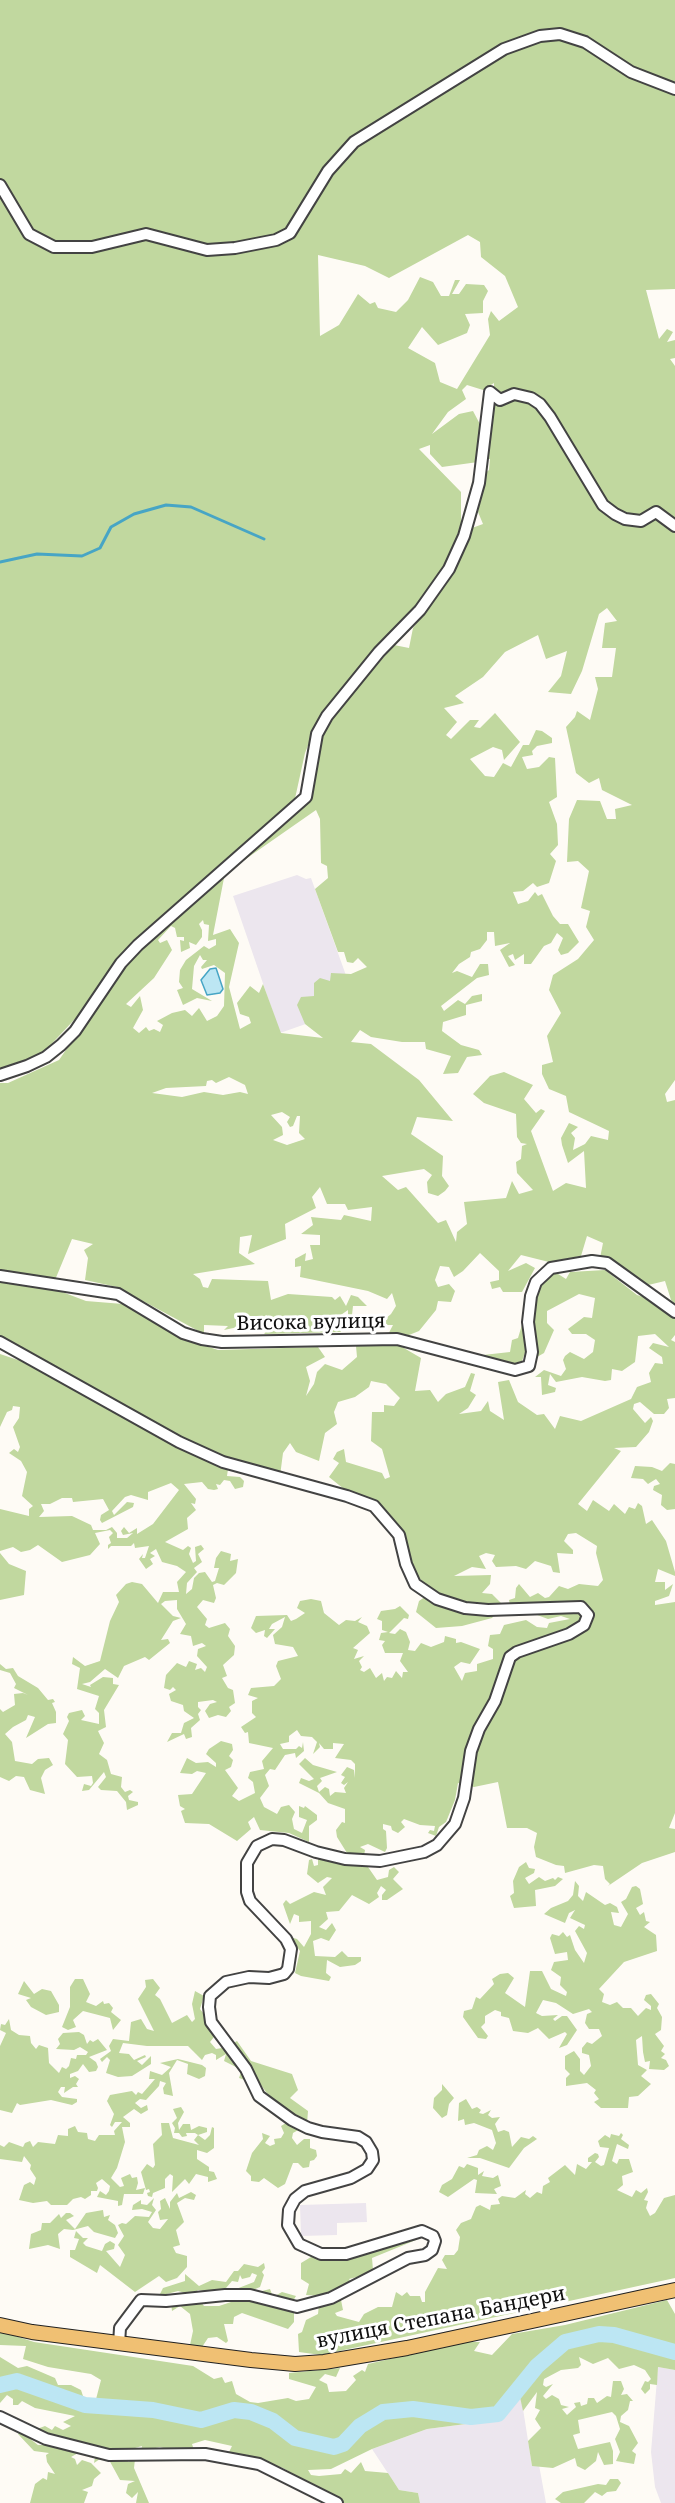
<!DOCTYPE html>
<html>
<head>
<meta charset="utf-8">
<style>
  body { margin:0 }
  canvas { display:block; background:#fefbf5 }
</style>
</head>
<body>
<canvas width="675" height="2503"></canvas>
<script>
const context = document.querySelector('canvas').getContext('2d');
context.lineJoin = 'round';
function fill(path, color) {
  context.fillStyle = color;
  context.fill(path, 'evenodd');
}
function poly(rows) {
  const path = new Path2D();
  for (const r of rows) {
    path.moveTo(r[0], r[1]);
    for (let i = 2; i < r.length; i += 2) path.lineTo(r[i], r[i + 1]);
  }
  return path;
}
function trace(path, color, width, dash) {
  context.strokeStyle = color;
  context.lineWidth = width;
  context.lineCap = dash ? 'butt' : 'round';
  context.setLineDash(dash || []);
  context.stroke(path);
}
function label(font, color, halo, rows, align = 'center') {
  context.font = font + ' "Noto Serif",serif';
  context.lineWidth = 6;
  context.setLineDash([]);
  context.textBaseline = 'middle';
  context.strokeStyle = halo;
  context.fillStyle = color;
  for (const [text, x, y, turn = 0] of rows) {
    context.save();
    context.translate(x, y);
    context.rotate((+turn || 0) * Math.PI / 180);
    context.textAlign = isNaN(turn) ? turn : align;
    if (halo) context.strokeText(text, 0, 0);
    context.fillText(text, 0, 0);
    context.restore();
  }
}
const industrial = poly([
  [297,875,306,879,311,878,357,1006,280,1033,233,896],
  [366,2203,367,2222,337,2223,337,2235,301,2236,300,2205],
  [658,2367,675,2370,675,2503,661,2503,655,2487,651,2452],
  [521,2396,532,2466,539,2465,546,2503,420,2503,418,2493,399,2490,372,2449,427,2429,497,2420]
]);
const forest = poly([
  [0,0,675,0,675,289,646,290,659,339,667,329,673,332,667,342,675,340,675,358,670,359,675,366,675,1080,665,1094,667,1102,675,1100,675,1304,671,1300,665,1281,644,1286,600,1258,603,1243,587,1236,581,1256,549,1262,521,1255,508,1271,526,1263,535,1268,522,1292,503,1292,500,1287,492,1289,490,1282,499,1280,499,1271,480,1253,463,1271,454,1277,449,1267,440,1266,435,1280,438,1287,449,1284,455,1291,451,1302,438,1301,436,1310,419,1331,384,1345,397,1344,421,1358,415,1391,430,1390,438,1402,446,1394,465,1387,471,1373,475,1374,470,1391,476,1395,468,1408,459,1414,481,1411,488,1401,490,1411,504,1420,498,1382,509,1380,518,1402,537,1415,544,1414,555,1429,560,1416,581,1421,631,1399,637,1387,651,1382,649,1373,655,1363,663,1364,662,1357,649,1348,653,1343,669,1347,655,1334,638,1336,635,1362,622,1371,612,1369,611,1380,605,1381,582,1377,556,1382,550,1374,548,1385,556,1388,555,1392,542,1395,541,1377,535,1377,544,1370,561,1376,566,1369,563,1360,565,1356,570,1352,584,1359,593,1352,595,1340,586,1334,572,1334,568,1329,584,1317,592,1318,595,1298,579,1294,547,1311,547,1323,554,1330,544,1353,537,1357,528,1344,522,1361,509,1365,483,1355,510,1352,512,1340,518,1338,527,1308,542,1280,555,1272,566,1279,570,1272,605,1270,637,1295,654,1300,675,1315,675,1335,671,1340,675,1342,675,1398,667,1399,669,1408,664,1414,654,1414,640,1402,634,1404,633,1409,645,1423,651,1417,653,1421,649,1432,636,1447,614,1448,621,1451,578,1504,587,1511,593,1500,609,1511,614,1504,625,1514,629,1507,635,1509,638,1503,642,1506,646,1524,652,1520,666,1541,675,1572,675,1576,658,1569,655,1582,665,1582,665,1590,673,1584,669,1596,655,1601,655,1605,675,1602,675,1813,669,1828,675,1829,675,1852,642,1863,608,1886,610,1884,605,1879,603,1866,594,1865,565,1873,564,1866,556,1865,536,1857,534,1847,537,1833,527,1828,507,1828,498,1782,474,1787,458,1783,455,1800,446,1822,439,1827,436,1836,428,1833,430,1830,434,1831,435,1826,420,1825,404,1819,401,1822,405,1827,398,1833,392,1830,391,1826,383,1824,383,1829,386,1831,387,1848,385,1852,368,1844,360,1847,365,1850,364,1856,347,1853,337,1837,336,1830,342,1822,345,1823,345,1809,328,1803,319,1793,299,1783,301,1778,309,1781,314,1779,299,1764,305,1758,313,1765,337,1772,320,1778,322,1781,317,1786,319,1792,325,1787,329,1789,330,1796,335,1792,346,1793,344,1788,348,1782,344,1785,341,1783,345,1777,341,1775,347,1767,354,1770,355,1778,355,1764,351,1760,335,1758,344,1744,333,1743,333,1749,324,1749,319,1743,320,1747,313,1754,317,1742,312,1737,301,1736,297,1730,289,1736,289,1742,280,1744,283,1749,296,1749,299,1746,302,1748,303,1742,304,1751,296,1758,295,1753,285,1755,275,1770,270,1769,265,1775,269,1786,260,1798,264,1807,277,1814,281,1807,289,1805,295,1812,292,1819,294,1829,302,1833,307,1820,299,1817,299,1806,304,1808,305,1806,317,1815,317,1820,309,1826,309,1842,289,1833,260,1830,254,1817,248,1822,251,1829,237,1841,209,1824,185,1823,181,1811,185,1809,180,1806,178,1795,192,1794,206,1773,197,1771,192,1774,180,1773,187,1758,196,1763,208,1762,216,1767,216,1763,206,1754,209,1749,221,1741,232,1744,233,1750,229,1756,233,1760,231,1767,225,1770,238,1788,232,1796,239,1801,255,1793,253,1782,248,1778,250,1772,264,1769,262,1761,273,1748,249,1743,248,1732,245,1733,241,1727,256,1717,252,1713,252,1701,258,1698,248,1695,251,1688,274,1686,281,1679,276,1666,278,1661,298,1656,293,1647,275,1644,273,1635,282,1627,285,1617,272,1624,269,1629,275,1629,267,1638,264,1636,265,1630,256,1633,251,1628,256,1616,287,1615,291,1621,296,1619,305,1613,297,1608,300,1601,311,1599,321,1601,324,1613,339,1625,346,1620,355,1621,362,1617,358,1622,367,1626,370,1633,353,1648,358,1650,354,1659,364,1656,359,1661,362,1667,360,1670,364,1672,370,1668,376,1678,382,1673,384,1681,387,1677,392,1678,396,1671,402,1678,403,1672,408,1672,400,1661,403,1653,385,1653,382,1645,385,1641,379,1640,381,1633,388,1632,382,1630,382,1621,377,1619,381,1611,395,1609,400,1606,409,1615,408,1619,404,1618,389,1633,395,1634,400,1629,406,1632,410,1642,408,1650,415,1651,421,1643,431,1647,444,1642,445,1636,456,1639,456,1643,461,1642,480,1649,470,1664,461,1662,454,1667,462,1681,465,1673,477,1671,477,1664,493,1659,493,1649,488,1646,490,1635,500,1634,504,1625,526,1620,537,1627,547,1628,549,1623,570,1619,561,1616,548,1619,510,1605,509,1600,515,1598,516,1588,519,1584,530,1597,538,1593,545,1598,549,1597,559,1586,568,1589,579,1584,598,1586,603,1580,596,1553,597,1546,576,1533,568,1534,564,1541,573,1550,573,1554,557,1553,560,1573,553,1572,551,1566,535,1561,526,1569,516,1566,496,1567,492,1561,495,1555,486,1553,479,1556,486,1569,472,1567,454,1576,491,1575,490,1584,482,1593,492,1594,503,1605,492,1618,462,1626,436,1628,416,1612,419,1601,432,1592,415,1573,406,1542,397,1524,385,1510,369,1498,344,1489,329,1477,339,1463,333,1459,337,1452,344,1449,346,1462,382,1473,385,1479,390,1477,382,1449,371,1441,372,1412,384,1412,384,1405,394,1406,400,1398,386,1384,371,1381,369,1387,355,1397,338,1402,334,1412,337,1424,325,1433,319,1461,296,1452,290,1443,283,1453,280,1476,209,1461,228,1469,227,1476,240,1477,244,1481,243,1487,235,1489,230,1481,224,1480,220,1485,216,1484,218,1489,214,1490,208,1489,202,1482,184,1484,196,1499,195,1504,191,1503,196,1510,187,1518,188,1529,165,1542,183,1550,188,1546,191,1548,189,1554,193,1563,196,1561,195,1547,201,1545,204,1549,198,1554,202,1562,194,1568,197,1572,187,1583,186,1594,192,1589,194,1578,199,1573,205,1572,212,1582,215,1581,219,1568,214,1568,216,1558,221,1551,231,1554,230,1561,238,1559,236,1573,224,1585,217,1583,213,1585,216,1598,214,1603,203,1600,197,1607,207,1619,205,1625,209,1628,225,1623,230,1629,228,1636,235,1646,234,1655,223,1665,227,1676,222,1678,228,1688,233,1690,235,1703,229,1707,231,1711,226,1717,218,1715,209,1718,205,1711,210,1704,217,1702,213,1700,198,1702,198,1707,201,1710,198,1714,200,1720,191,1728,192,1737,186,1739,184,1734,167,1742,172,1733,181,1733,184,1723,194,1718,184,1711,183,1705,171,1701,169,1694,176,1690,173,1687,170,1690,164,1688,166,1675,177,1663,186,1667,189,1661,197,1664,195,1670,201,1668,205,1672,207,1667,197,1656,198,1649,206,1646,202,1643,193,1646,191,1636,180,1634,186,1624,177,1609,177,1600,165,1601,161,1604,173,1616,181,1618,173,1621,161,1640,168,1639,170,1643,149,1660,145,1657,124,1666,118,1678,105,1669,90,1682,82,1684,91,1687,90,1685,103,1677,113,1678,113,1684,119,1685,104,1710,106,1727,98,1731,104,1743,99,1754,107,1760,111,1774,122,1777,121,1787,125,1792,130,1790,133,1792,128,1796,129,1800,138,1802,138,1805,127,1810,126,1802,117,1791,101,1790,98,1787,106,1777,104,1772,89,1790,82,1791,84,1784,91,1786,93,1783,92,1776,77,1777,65,1764,68,1740,63,1734,69,1721,67,1717,69,1713,82,1710,85,1716,81,1720,99,1724,99,1713,95,1709,99,1696,77,1689,80,1668,72,1664,73,1657,85,1666,100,1661,110,1621,119,1602,116,1595,126,1584,132,1582,142,1584,158,1603,163,1592,179,1592,177,1582,186,1572,177,1566,162,1562,156,1549,150,1553,155,1556,150,1559,153,1564,146,1569,139,1559,143,1554,142,1558,145,1558,149,1546,135,1548,134,1543,131,1546,111,1546,108,1549,108,1545,111,1543,109,1537,113,1533,110,1530,95,1533,100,1544,90,1555,62,1562,38,1545,30,1550,21,1552,13,1547,0,1551,0,1509,29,1516,29,1509,33,1506,22,1496,27,1472,21,1461,9,1453,14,1449,18,1452,20,1447,13,1427,19,1418,20,1407,13,1406,12,1410,7,1412,0,1427,0,1354,24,1362,27,1350,0,1336,0,1282,57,1290,86,1301,123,1304,179,1337,218,1350,318,1347,325,1357,306,1367,310,1381,306,1396,314,1384,317,1372,325,1364,342,1370,357,1357,356,1346,382,1346,393,1325,378,1325,391,1314,396,1306,392,1293,387,1299,368,1291,300,1277,301,1266,295,1267,295,1259,306,1253,305,1261,313,1259,310,1245,320,1245,320,1235,301,1234,313,1225,311,1217,341,1220,344,1215,371,1221,372,1207,348,1210,345,1204,327,1204,320,1187,312,1197,316,1208,285,1224,286,1239,248,1254,252,1235,240,1237,239,1253,255,1264,193,1274,200,1279,203,1287,208,1288,212,1279,268,1281,271,1300,288,1294,332,1297,335,1300,340,1296,346,1306,351,1295,358,1297,367,1306,353,1306,352,1315,370,1322,364,1327,348,1330,348,1310,335,1319,341,1332,264,1334,276,1322,266,1315,257,1323,224,1330,228,1326,204,1325,204,1334,117,1287,85,1280,88,1258,84,1250,93,1244,72,1239,55,1280,0,1270,0,1083,8,1083,59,1060,127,962,224,878,213,935,230,929,239,943,229,987,240,1029,251,1023,249,1017,240,1014,237,1003,250,986,259,993,263,984,281,1033,323,1038,305,1024,297,1005,301,997,314,996,314,983,320,978,330,981,331,973,351,974,367,967,358,958,353,963,347,962,344,952,338,952,315,889,328,878,327,866,321,863,320,819,316,810,240,863,300,807,317,734,394,645,409,648,413,628,444,585,472,528,483,524,478,512,484,474,489,470,490,459,486,459,494,398,494,383,483,390,467,385,462,390,466,399,448,412,432,434,459,414,473,411,482,428,478,462,442,467,430,454,430,445,419,449,461,492,461,538,447,570,317,723,305,753,294,803,161,917,118,962,89,1004,44,1052,0,1071],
  [468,235,480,242,481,257,505,276,518,307,499,321,491,311,488,319,490,335,457,389,440,382,435,363,408,348,422,327,438,345,467,333,470,325,465,314,483,313,483,301,488,291,484,285,466,284,459,294,452,294,460,280,455,280,449,296,441,296,433,282,420,277,408,300,396,312,378,308,375,302,370,304,358,294,339,325,320,336,318,255,365,266,389,278],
  [607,608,617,621,605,623,602,648,616,648,612,677,595,677,598,689,590,720,577,711,575,717,566,727,576,773,589,783,599,778,602,790,632,805,615,809,616,819,607,819,600,801,577,800,569,819,567,862,578,861,589,871,581,908,590,911,586,927,594,940,578,959,553,975,549,990,561,1013,547,1036,553,1062,542,1065,542,1074,549,1089,566,1096,569,1112,609,1131,608,1140,591,1136,585,1144,573,1150,575,1138,571,1133,578,1127,569,1123,561,1138,562,1145,568,1163,584,1151,586,1188,566,1183,553,1191,531,1131,545,1111,541,1109,536,1113,524,1099,533,1085,504,1072,490,1076,473,1094,484,1103,516,1114,517,1137,521,1143,527,1144,522,1146,521,1159,516,1162,517,1173,533,1190,519,1194,512,1181,506,1198,464,1202,467,1224,457,1232,456,1242,446,1220,438,1223,406,1187,398,1190,382,1176,424,1169,432,1175,427,1182,428,1193,438,1196,445,1191,449,1186,442,1176,443,1156,411,1134,417,1117,453,1121,419,1080,371,1044,351,1042,360,1030,371,1037,402,1042,425,1042,426,1049,451,1056,443,1074,458,1073,467,1057,482,1055,479,1050,461,1045,442,1031,443,1022,466,1015,466,1005,482,1001,482,994,472,996,465,1004,458,1000,444,1011,441,1006,477,978,489,975,488,964,480,964,472,977,457,971,452,973,459,964,470,957,471,952,480,949,487,940,487,932,494,932,495,946,510,943,500,950,509,967,515,965,508,956,513,954,515,960,524,954,524,964,531,964,544,946,551,943,557,933,563,938,558,950,561,955,568,953,579,942,568,924,560,924,553,916,542,894,538,896,535,892,528,901,518,904,513,892,523,891,533,883,537,887,549,883,556,861,550,854,558,845,557,824,549,802,557,797,555,758,549,757,539,767,527,769,522,757,533,755,532,751,537,746,552,743,552,738,542,731,536,730,529,745,523,745,511,767,503,763,494,777,485,776,470,759,493,747,502,750,504,760,520,742,495,713,480,728,474,727,479,720,470,720,451,739,446,735,457,722,444,708,464,703,455,696,483,677,505,652,538,635,546,659,567,651,561,676,548,692,571,694,582,671,599,614],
  [203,920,204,924,209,925,208,941,216,939,216,945,209,949,204,946,186,960,180,970,179,982,183,988,177,990,183,1005,197,998,212,1001,192,989,194,966,200,955,203,960,207,960,201,967,202,969,214,965,225,973,224,1006,217,1016,207,1021,199,1008,192,1016,185,1010,172,1013,157,1021,163,1025,160,1032,154,1029,149,1031,146,1027,139,1033,133,1028,143,1010,140,996,131,1007,126,1004,154,978,172,950,167,940,160,943,158,940,171,926,175,928,177,937,184,937,184,941,180,940,181,952,190,948,189,942,196,945,202,937,202,930,199,924],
  [229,1077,245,1085,248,1094,240,1092,223,1095,204,1092,182,1097,152,1093,166,1088,206,1086,207,1081,212,1080,216,1083],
  [282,1112,290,1117,287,1122,290,1127,293,1126,297,1116,300,1116,299,1133,305,1139,287,1145,273,1140,283,1135,282,1127,271,1115],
  [171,1483,179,1490,153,1524,137,1534,137,1528,129,1533,124,1527,121,1531,123,1535,133,1533,127,1538,117,1538,117,1533,112,1527,106,1530,93,1530,91,1525,72,1516,39,1517,44,1511,41,1504,50,1504,62,1498,72,1498,73,1502,103,1499,109,1510,101,1515,100,1520,102,1523,133,1507,134,1503,127,1502,114,1515,112,1511,125,1497,131,1495,148,1500,148,1492],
  [670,1463,675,1464,675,1509,667,1510,661,1505,662,1495,653,1490,654,1486,660,1484,656,1479,648,1484,643,1479,631,1478,635,1466,652,1467,662,1471],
  [0,1553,9,1564,26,1571,24,1595,0,1600],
  [0,1664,6,1669,13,1668,18,1676,38,1688,48,1700,53,1699,55,1702,52,1703,56,1712,56,1723,48,1724,26,1738,35,1717,28,1715,26,1720,13,1727,5,1734,12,1742,15,1761,32,1764,38,1759,49,1758,53,1765,45,1770,41,1778,45,1794,30,1790,24,1777,16,1776,9,1781,0,1777,0,1709,3,1712,15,1705,14,1694,23,1693,28,1695,14,1688,16,1684,10,1673,0,1670],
  [318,1855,368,1867,377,1880,388,1877,389,1870,394,1867,399,1872,393,1879,403,1889,387,1900,382,1900,382,1895,386,1890,381,1886,377,1893,379,1897,369,1904,352,1895,339,1911,326,1912,328,1919,319,1927,326,1930,332,1923,336,1930,329,1941,321,1938,313,1941,315,1956,335,1957,342,1951,348,1957,361,1957,361,1961,355,1965,340,1967,327,1960,326,1973,331,1977,329,1981,301,1976,295,1973,300,1951,290,1937,297,1939,304,1947,311,1934,311,1921,299,1922,299,1916,294,1914,290,1924,283,1904,286,1900,290,1904,314,1892,326,1895,323,1887,332,1878,327,1877,318,1883,307,1874,309,1860,312,1859,314,1866,318,1865],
  [526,1862,529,1868,535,1869,534,1873,525,1878,529,1884,539,1877,545,1881,553,1878,555,1880,558,1877,563,1879,555,1886,535,1890,536,1906,514,1908,510,1896,514,1893,513,1881,519,1867],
  [575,1881,579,1886,578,1896,583,1901,586,1892,605,1905,610,1903,617,1907,619,1913,611,1912,614,1925,621,1927,628,1914,621,1902,626,1899,632,1887,636,1886,640,1889,643,1904,636,1908,640,1915,644,1912,646,1921,650,1922,644,1927,656,1935,657,1951,624,1962,599,1989,604,1994,602,2002,610,2005,617,2002,623,2008,631,2008,638,2016,646,2008,651,2010,651,2006,644,2000,646,1995,651,1994,659,2004,657,2008,662,2017,661,2030,655,2034,664,2046,661,2051,665,2054,661,2058,666,2060,669,2066,664,2070,649,2069,650,2061,645,2062,643,2052,642,2036,636,2040,638,2065,647,2070,641,2076,651,2084,638,2096,629,2097,628,2108,601,2108,594,2102,599,2099,594,2093,596,2090,587,2083,566,2086,566,2078,570,2074,565,2069,565,2056,574,2051,580,2059,580,2071,584,2075,591,2066,589,2055,582,2053,582,2048,587,2042,592,2044,602,2036,599,2029,589,2029,585,2023,587,2014,592,2012,589,2009,573,2014,556,2003,543,2000,536,2013,542,2016,558,2015,553,2019,555,2021,562,2016,567,2016,577,2030,567,2045,559,2048,567,2034,565,2032,549,2039,538,2028,528,2033,513,2031,509,2018,501,2016,501,2012,495,2010,485,2016,485,2023,481,2027,488,2036,486,2039,478,2038,463,2017,464,2011,472,2009,476,1997,480,1999,494,1984,492,1979,500,1974,508,1973,514,1978,505,1993,525,2007,530,1971,542,1971,551,1989,566,1996,567,1992,560,1985,561,1977,551,1970,554,1962,568,1960,567,1952,555,1954,550,1938,552,1934,559,1936,563,1932,567,1937,570,1935,575,1950,584,1963,587,1953,575,1931,579,1926,584,1929,585,1925,570,1918,575,1910,569,1913,565,1923,544,1914,551,1908,568,1901,573,1895],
  [75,1979,83,1979,90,1994,86,2002,96,2006,103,2001,104,2004,109,2003,113,2008,111,2012,121,2020,113,2030,110,2018,83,2011,73,2020,76,2027,68,2030,62,2027,70,2007,70,1987],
  [153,1979,160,1988,155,1995,160,1999,172,2023,187,2015,192,2022,195,2019,192,2004,195,1991,204,1996,200,2009,207,2018,205,2024,214,2037,210,2042,216,2049,222,2048,231,2056,247,2075,245,2080,239,2078,241,2072,236,2067,224,2061,226,2054,216,2060,216,2055,212,2053,205,2055,202,2060,188,2046,147,2046,123,2043,119,2053,129,2054,134,2060,145,2055,146,2057,137,2061,142,2065,151,2056,151,2064,132,2076,118,2077,106,2073,110,2060,107,2057,102,2062,100,2059,111,2051,109,2046,113,2039,129,2041,131,2022,141,2019,147,2029,154,2031,138,1999,146,1987,145,1980],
  [24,1981,34,1994,42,1989,51,1991,59,2005,59,2012,46,2015,31,2007,26,2000,31,1998,18,1994],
  [9,2019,11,2030,19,2035,30,2036,31,2043,36,2049,39,2045,48,2048,49,2063,59,2073,62,2067,66,2069,69,2066,71,2058,76,2059,77,2055,86,2055,88,2052,80,2047,74,2050,56,2049,60,2044,58,2039,63,2033,79,2032,84,2035,87,2044,90,2040,93,2042,98,2039,107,2050,89,2057,96,2062,98,2067,96,2071,89,2072,83,2064,78,2071,70,2074,70,2078,75,2076,79,2079,76,2084,78,2087,73,2087,64,2093,65,2087,61,2087,58,2092,62,2097,77,2099,77,2102,72,2105,51,2100,20,2105,17,2103,12,2113,0,2110,0,2046,6,2033,0,2030,1,2024,5,2025],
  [237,2041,251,2061,292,2074,298,2090,290,2098,308,2111,307,2124,281,2107,266,2092,232,2044],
  [178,2059,202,2065,206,2068,205,2076,199,2079,187,2074,188,2064,177,2060,169,2073,173,2096,164,2094,163,2088,166,2083,160,2081,159,2086,146,2100,140,2099,135,2103,141,2108,147,2105,148,2110,141,2114,134,2109,123,2117,130,2123,130,2127,122,2127,125,2142,117,2168,111,2178,120,2187,124,2186,121,2178,130,2174,132,2178,137,2177,138,2183,136,2190,145,2188,143,2194,124,2194,122,2205,118,2206,118,2201,97,2197,100,2191,106,2195,109,2191,110,2186,102,2179,96,2183,98,2188,97,2191,91,2191,91,2195,85,2199,81,2197,73,2199,67,2205,51,2205,47,2201,33,2203,19,2200,24,2185,30,2182,34,2185,36,2178,30,2169,31,2165,24,2156,22,2162,0,2159,0,2145,4,2147,9,2142,23,2147,25,2143,30,2141,33,2147,38,2142,55,2144,58,2135,68,2136,68,2129,75,2126,78,2132,87,2133,88,2139,95,2141,99,2135,115,2135,114,2131,122,2122,115,2122,112,2127,110,2125,114,2114,107,2101,110,2095,132,2091,136,2095,138,2092,142,2094,155,2079,149,2079,150,2071,162,2075,171,2067,160,2063],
  [442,2084,454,2098,449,2104,447,2115,442,2118,433,2108,434,2098,442,2090],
  [466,2099,472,2109,477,2107,481,2110,479,2113,483,2114,491,2110,488,2115,492,2118,500,2117,495,2124,498,2132,504,2130,509,2132,512,2147,521,2137,529,2139,533,2136,537,2139,524,2148,509,2168,480,2158,467,2158,477,2155,479,2150,487,2146,493,2150,496,2143,492,2130,474,2123,465,2125,464,2119,458,2121,459,2103],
  [181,2107,184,2112,178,2123,179,2130,183,2124,190,2124,191,2130,199,2126,207,2128,207,2132,198,2135,205,2140,210,2135,212,2127,214,2128,214,2148,207,2153,197,2150,197,2159,209,2167,209,2171,214,2172,217,2179,208,2182,208,2177,196,2174,189,2184,185,2179,172,2192,173,2176,170,2174,165,2179,165,2188,153,2193,152,2197,148,2196,147,2193,150,2192,149,2189,146,2190,141,2172,147,2164,153,2168,155,2165,153,2144,162,2135,161,2123,169,2123,173,2138,199,2145,194,2140,198,2135,195,2133,186,2133,187,2136,182,2137,179,2133,174,2133,175,2128,172,2123,177,2118,173,2109],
  [286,2123,300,2129,293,2133,292,2138,297,2145,304,2139,310,2139,310,2148,316,2150,317,2156,314,2160,310,2161,309,2167,303,2168,298,2163,293,2163,285,2184,278,2188,264,2178,259,2182,251,2181,251,2176,246,2171,252,2153,263,2139,262,2133,270,2136,265,2143,270,2146,275,2144,274,2139,281,2138,284,2133,281,2126],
  [621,2133,623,2135,621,2139,629,2145,628,2149,617,2144,612,2161,617,2164,619,2159,629,2159,633,2172,622,2176,623,2185,617,2190,632,2197,636,2190,641,2193,647,2188,648,2192,644,2200,648,2201,646,2208,650,2216,655,2213,664,2198,675,2195,675,2278,321,2355,299,2352,298,2334,302,2332,306,2320,318,2314,319,2304,341,2300,343,2310,335,2313,337,2316,359,2322,364,2314,378,2307,392,2307,396,2292,402,2296,407,2292,410,2296,420,2296,422,2302,425,2302,425,2292,438,2268,447,2269,442,2260,445,2255,454,2255,458,2250,460,2237,456,2230,461,2223,471,2219,476,2207,480,2205,490,2210,491,2205,500,2204,498,2199,502,2196,515,2198,526,2190,525,2194,530,2198,537,2192,542,2194,543,2186,550,2182,548,2178,565,2165,575,2175,577,2164,586,2169,592,2162,588,2162,588,2158,595,2153,598,2154,599,2157,595,2162,601,2166,604,2165,609,2148,600,2147,598,2141,605,2135,610,2138,611,2134,619,2136],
  [467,2164,478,2168,478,2175,484,2171,482,2176,493,2178,498,2175,501,2186,494,2189,497,2194,475,2193,477,2180,474,2179,448,2197,439,2192,442,2185,452,2179,459,2166,464,2168],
  [191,2192,196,2195,194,2200,185,2198,177,2203,184,2222,176,2230,180,2245,173,2247,176,2253,187,2256,187,2267,177,2278,166,2282,159,2276,135,2292,100,2265,97,2273,70,2257,70,2250,75,2250,79,2239,74,2238,76,2231,83,2238,88,2238,83,2243,86,2246,102,2251,105,2244,110,2241,115,2244,114,2249,106,2251,120,2267,125,2255,118,2245,124,2236,118,2225,122,2223,126,2224,135,2216,149,2217,152,2212,142,2209,132,2210,133,2205,141,2200,141,2204,147,2205,154,2198,152,2205,156,2210,148,2222,153,2228,160,2229,168,2219,160,2220,158,2212,161,2209,160,2201,165,2198,170,2209,170,2202,177,2193,179,2198],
  [103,2210,104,2217,110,2215,108,2220,115,2225,118,2233,115,2238,94,2232,88,2226,73,2230,64,2229,58,2234,60,2249,48,2245,29,2249,31,2234,41,2230,42,2223,50,2223,59,2214,61,2218,66,2213,70,2213,74,2216,66,2220,75,2229,86,2213],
  [408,2240,416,2240,372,2258,373,2270,365,2275,349,2279,353,2285,340,2290,336,2288,321,2296,306,2295,309,2284,301,2279,301,2263,311,2257,352,2259],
  [264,2263,265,2268,262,2272,264,2275,260,2287,253,2290,258,2292,270,2289,273,2297,282,2292,296,2296,293,2301,297,2310,294,2312,294,2322,288,2329,242,2313,234,2317,233,2324,224,2324,228,2341,226,2343,217,2337,208,2338,202,2347,190,2345,193,2331,190,2314,180,2306,172,2311,171,2303,183,2302,191,2304,200,2301,204,2306,219,2306,237,2300,236,2289,254,2282,257,2275,252,2273,250,2277,242,2279,240,2275,238,2282,232,2281,226,2288,214,2292,198,2290,193,2295,178,2291,159,2296,163,2288,185,2281,185,2274,199,2286,212,2280,226,2282,234,2271,238,2271,244,2264,258,2267],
  [667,2300,675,2314,675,2370,658,2367,657,2385,650,2384,650,2389,645,2394,641,2389,645,2381,648,2382,651,2379,645,2370,634,2365,619,2369,608,2358,593,2364,579,2357,581,2365,578,2368,561,2370,544,2379,543,2385,546,2387,553,2384,543,2396,546,2399,552,2395,559,2399,561,2405,569,2407,562,2409,567,2415,576,2407,574,2403,580,2402,581,2406,587,2404,588,2398,594,2398,597,2403,607,2396,611,2397,613,2381,621,2381,624,2389,621,2395,627,2394,633,2401,630,2401,628,2410,621,2416,620,2422,629,2426,638,2443,632,2451,636,2454,634,2464,616,2461,620,2452,615,2439,620,2429,616,2416,612,2412,578,2420,580,2433,573,2435,578,2449,610,2442,613,2451,613,2464,604,2465,598,2452,596,2461,585,2470,577,2466,575,2458,553,2468,532,2466,528,2441,541,2428,535,2419,540,2410,535,2408,537,2392,523,2411,520,2397,497,2420,427,2429,372,2449,331,2469,308,2470,311,2475,319,2476,341,2474,345,2469,351,2473,361,2462,365,2471,388,2473,399,2490,418,2493,420,2503,342,2503,283,2468,229,2452,232,2446,205,2440,192,2444,194,2450,170,2450,160,2447,141,2451,142,2446,135,2448,131,2453,108,2451,100,2446,90,2449,47,2437,37,2429,45,2426,52,2430,55,2426,63,2430,71,2426,63,2422,75,2416,35,2408,22,2401,18,2405,13,2405,13,2399,7,2395,0,2403,0,2357,18,2368,27,2366,55,2378,58,2385,71,2385,81,2390,85,2402,95,2403,101,2380,91,2374,48,2367,23,2359,26,2346,0,2345,0,2331,34,2342,193,2366,214,2379,222,2377,225,2383,232,2381,236,2394,250,2402,258,2403,288,2398,296,2401,309,2399,316,2387,289,2379,289,2373,340,2368,336,2377,325,2374,319,2380,327,2384,329,2392,346,2391,356,2380,353,2376,362,2370,365,2372,368,2364,463,2342,480,2342,474,2351,492,2355,512,2334,565,2325],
  [20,2431,38,2445,60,2445,66,2450,70,2446,94,2452,100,2459,94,2463,95,2457,80,2452,71,2457,75,2459,77,2465,82,2460,91,2463,101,2473,94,2479,92,2486,82,2490,88,2492,84,2503,30,2503,35,2484,43,2478,47,2480,48,2472,55,2474,47,2462,46,2455,49,2453,34,2451,18,2434],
  [108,2458,123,2458,129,2462,131,2458,135,2459,134,2468,149,2503,136,2503,138,2492,132,2498,126,2493,128,2484,135,2481,120,2480],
  [610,2479,618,2479,621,2483,616,2491,607,2492,602,2496,595,2492,584,2503,561,2503,555,2499,563,2492,598,2484,606,2485]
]);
const water = poly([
  [216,968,223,989,220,993,207,995,201,980,210,969,216,968]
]);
const stream = poly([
  [0,562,37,554,82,556,100,548,111,527,134,514,166,505,191,507,264,539]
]);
const river = poly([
  [0,2385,17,2381,85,2405,153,2410,201,2420,234,2410,251,2412,273,2421,295,2438,334,2447,343,2444,360,2426,383,2412,413,2409,471,2417,498,2414,537,2366,565,2342,599,2334,614,2335,675,2352]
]);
const minor = poly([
  [0,185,29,234,54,247,92,247,146,234,207,250,235,248,276,240,290,233,328,171,354,142,504,49,540,36,560,34,585,42,631,72,675,89],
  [0,1075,27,1066,46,1057,61,1045,75,1031,121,963,138,945,306,797,317,734,327,716,379,652,420,610,449,569,464,536,479,483,490,392,500,400,514,394,531,398,540,404,550,417,603,505,615,514,625,519,641,521,656,512,675,526],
  [0,1276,118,1294,183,1333,202,1339,222,1342,397,1339,515,1370,529,1366,532,1352,528,1322,531,1296,536,1282,551,1268,592,1261,607,1263,675,1312],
  [0,1342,179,1442,223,1462,347,1496,374,1506,399,1535,406,1564,415,1584,437,1599,465,1608,488,1610,581,1607,588,1615,584,1625,569,1634,517,1652,510,1657,495,1701,479,1729,471,1751,464,1798,455,1824,437,1845,424,1852,380,1861,345,1859,316,1852,284,1840,272,1839,257,1846,247,1863,247,1892,250,1901,286,1939,291,1949,288,1969,284,1974,269,1978,249,1977,226,1982,210,1996,209,2007,211,2022,246,2069,259,2096,292,2120,308,2128,322,2132,358,2137,366,2142,372,2152,373,2160,367,2169,351,2178,305,2191,295,2199,289,2210,288,2225,299,2244,321,2254,346,2254,422,2231,433,2236,435,2241,432,2250,425,2255,408,2258,331,2298,297,2307,250,2295,225,2295,166,2301,141,2300,120,2328,119,2344],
  [0,2417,46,2439,109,2455,205,2454,259,2464,337,2503]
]);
const major = poly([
  [0,2325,32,2332,251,2360,295,2364,324,2362,407,2348,675,2290]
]);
const streetNames = [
  ["Висока вулиця",311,1323,-1],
  ["вулиця Степана Бандери",441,2318,-11]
];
fill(industrial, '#ece6ee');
fill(forest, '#c1d89f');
fill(water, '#bce6f3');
trace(water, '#47a5c5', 1.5);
trace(stream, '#47a5c5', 3);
trace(river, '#bce6f3', 16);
trace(minor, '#434343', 14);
trace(major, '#212121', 16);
trace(minor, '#fff', 10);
trace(major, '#f0c073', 14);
label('20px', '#101010', '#fff', streetNames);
</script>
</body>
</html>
